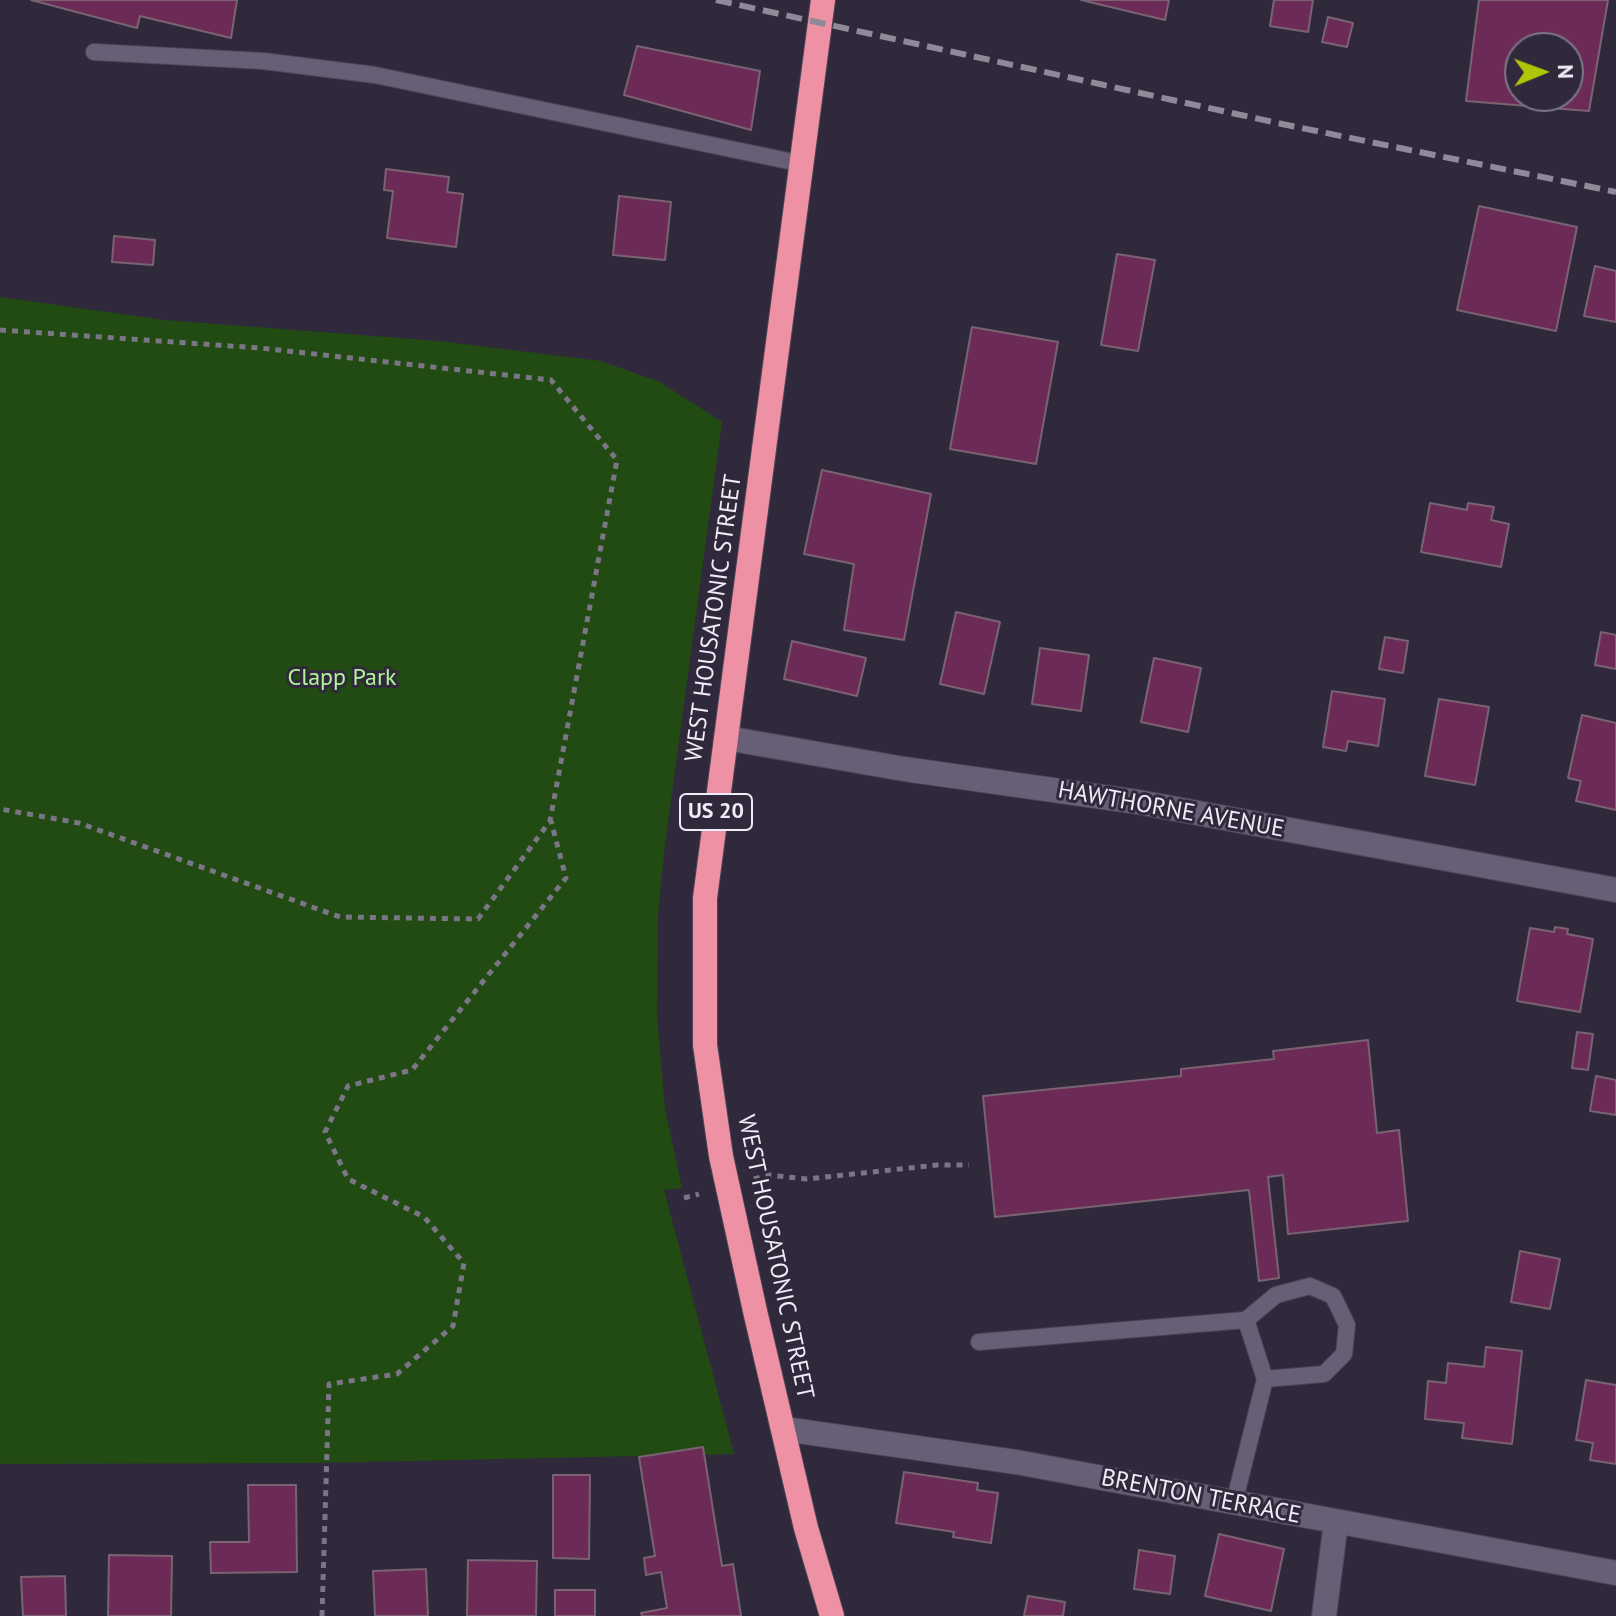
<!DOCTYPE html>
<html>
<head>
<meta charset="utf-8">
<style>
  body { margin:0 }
  #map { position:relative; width:1616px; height:1616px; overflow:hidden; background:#30293c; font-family:"PT Sans",sans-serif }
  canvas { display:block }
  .north { position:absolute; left:1504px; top:32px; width:80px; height:80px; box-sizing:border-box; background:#30293c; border:2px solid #7c7787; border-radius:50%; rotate:89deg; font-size:22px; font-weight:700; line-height:32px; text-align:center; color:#efebf7 }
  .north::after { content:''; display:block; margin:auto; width:28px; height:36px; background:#aec508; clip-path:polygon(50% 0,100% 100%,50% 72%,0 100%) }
</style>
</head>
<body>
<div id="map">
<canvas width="1616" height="1616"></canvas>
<div class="north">N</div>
</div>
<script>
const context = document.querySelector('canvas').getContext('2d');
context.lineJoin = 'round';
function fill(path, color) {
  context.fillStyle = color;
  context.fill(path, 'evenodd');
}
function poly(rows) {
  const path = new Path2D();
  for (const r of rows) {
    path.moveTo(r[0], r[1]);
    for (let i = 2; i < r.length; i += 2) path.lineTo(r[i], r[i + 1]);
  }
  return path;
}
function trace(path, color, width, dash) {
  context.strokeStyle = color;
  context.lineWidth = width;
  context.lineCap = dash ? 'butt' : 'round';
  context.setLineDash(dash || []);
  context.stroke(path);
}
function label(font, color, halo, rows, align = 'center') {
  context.font = font + ' "PT Sans",sans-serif';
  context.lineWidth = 6;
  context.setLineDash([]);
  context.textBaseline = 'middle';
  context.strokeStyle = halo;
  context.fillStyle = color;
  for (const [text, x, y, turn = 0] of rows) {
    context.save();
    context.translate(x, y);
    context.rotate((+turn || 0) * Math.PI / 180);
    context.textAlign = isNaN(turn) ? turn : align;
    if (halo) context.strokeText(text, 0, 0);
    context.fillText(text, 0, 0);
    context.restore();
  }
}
const green = poly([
  [0,297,165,320,439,341,601,361,660,382,722,422,665,845,658,915,657,1016,665,1108,682,1188,664,1190,734,1454,316,1463,0,1464]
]);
const building = poly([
  [31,0,237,0,231,38,140,16,137,28,31,0],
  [1081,0,1169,0,1165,20,1081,0],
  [1274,0,1313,0,1308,32,1270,26,1274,0],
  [1479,0,1608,0,1589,111,1466,101,1479,0],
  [1520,48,1568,48,1568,96,1520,96,1520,48],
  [1328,17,1353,23,1347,47,1322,42,1328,17],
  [637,46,760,71,751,130,624,95,637,46],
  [386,169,449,177,447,192,463,194,456,247,387,238,393,191,384,190,386,169],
  [619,196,671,202,665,260,613,255,619,196],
  [1479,206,1577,227,1556,331,1457,310,1479,206],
  [114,236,155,240,153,265,112,262,114,236],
  [1117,254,1155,260,1138,351,1101,345,1117,254],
  [1595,266,1616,271,1616,322,1584,316,1595,266],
  [972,327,1058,342,1036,464,950,449,972,327],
  [822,470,931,494,904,640,844,630,854,564,804,554,822,470],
  [1430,503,1467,510,1468,503,1494,507,1491,520,1509,524,1501,567,1421,552,1430,503],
  [956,612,1000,622,984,694,940,684,956,612],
  [1601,632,1616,635,1616,669,1595,665,1601,632],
  [1385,637,1408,641,1403,673,1379,669,1385,637],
  [792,641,866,658,857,696,784,679,792,641],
  [1040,648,1089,655,1081,711,1032,704,1040,648],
  [1154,658,1201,668,1188,732,1141,722,1154,658],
  [1332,691,1385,699,1378,746,1348,741,1346,751,1323,747,1332,691],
  [1439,699,1489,707,1475,785,1425,776,1439,699],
  [1582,715,1616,723,1616,810,1576,801,1581,781,1568,778,1582,715],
  [1555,927,1568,929,1567,934,1593,939,1580,1012,1517,1001,1530,928,1554,932,1555,927],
  [1577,1032,1593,1034,1588,1070,1572,1068,1577,1032],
  [1368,1040,1377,1133,1399,1130,1408,1221,1288,1234,1283,1175,1268,1177,1279,1278,1259,1281,1249,1190,995,1217,983,1096,1181,1076,1181,1069,1274,1059,1273,1051,1368,1040],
  [1596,1076,1616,1080,1616,1115,1590,1111,1596,1076],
  [1520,1251,1560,1259,1550,1309,1511,1302,1520,1251],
  [1486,1347,1522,1351,1512,1444,1462,1438,1464,1423,1425,1419,1428,1381,1446,1383,1448,1363,1484,1367,1486,1347],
  [1586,1380,1616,1385,1616,1464,1590,1460,1593,1443,1576,1440,1586,1380],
  [703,1447,722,1566,733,1564,741,1616,642,1616,641,1613,667,1608,661,1572,646,1575,644,1558,655,1556,639,1457,703,1447],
  [904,1472,978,1483,977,1490,998,1493,991,1543,953,1537,954,1532,896,1523,904,1472],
  [553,1475,590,1475,589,1559,553,1558,553,1475],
  [248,1485,296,1485,297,1572,211,1573,210,1542,249,1542,248,1485],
  [1219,1534,1284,1549,1271,1611,1205,1596,1219,1534],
  [1139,1550,1175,1556,1170,1594,1134,1589,1139,1550],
  [109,1555,172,1556,171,1616,108,1616,109,1555],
  [468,1560,537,1561,536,1616,467,1616,468,1560],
  [426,1569,428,1616,375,1616,373,1571,426,1569],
  [65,1576,66,1616,23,1616,21,1577,65,1576],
  [555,1590,595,1590,595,1616,555,1616,555,1590],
  [1028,1596,1065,1602,1063,1616,1024,1616,1028,1596]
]);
const path = poly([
  [0,330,260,348,551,380,617,460,550,821,478,919,340,917,79,823,0,809],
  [754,1179,768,1175,807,1179,937,1165,969,1165],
  [684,1198,699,1194],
  [322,1616,329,1384,397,1374,453,1326,464,1263,424,1217,348,1179,325,1132,348,1086,412,1070,566,878,551,821]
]);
const lane = poly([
  [94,52,263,61,375,75,803,164],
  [1246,1320,1276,1295,1310,1286,1333,1296,1347,1325,1344,1354,1324,1374,1265,1379],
  [979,1342,1246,1320,1265,1379,1234,1503]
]);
const street = poly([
  [726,738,904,769,1138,802,1616,890],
  [784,1429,1016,1462,1616,1573],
  [1324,1616,1336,1522]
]);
const highway = poly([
  [823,0,705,898,705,1045,721,1156,755,1311,806,1528,832,1616]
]);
const rail = poly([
  [716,0,1282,124,1616,192]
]);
const shields = [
  [716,812,72]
];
const shieldNames = [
  ["US 20",716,812]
];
const streetNames = [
  ["WEST HOUSATONIC STREET",714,618,-82],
  ["HAWTHORNE AVENUE",1171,810,10],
  ["WEST HOUSATONIC STREET",775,1257,78],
  ["BRENTON TERRACE",1201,1497,11]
];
const parkNames = [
  ["Clapp Park",342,678]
];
fill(green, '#224a13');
fill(building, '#6b2b56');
trace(building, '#7a6371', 2);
trace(lane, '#4c4555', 18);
trace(street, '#4c4555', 26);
trace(highway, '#4c4555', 26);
trace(path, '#7b7686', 5, [6, 6]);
trace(lane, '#675f75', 16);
trace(street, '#675f75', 24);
trace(highway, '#ef91a4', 24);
trace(rail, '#8f8a99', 6, [16, 8]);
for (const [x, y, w] of shields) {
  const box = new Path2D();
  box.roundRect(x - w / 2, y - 18, w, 36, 6);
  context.fillStyle = '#30293c';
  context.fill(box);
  trace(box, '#efebf7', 2);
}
label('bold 22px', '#efebf7', null, shieldNames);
label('24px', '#efebf7', '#30293c', streetNames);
label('24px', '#b0f49a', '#30293c', parkNames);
</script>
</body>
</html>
